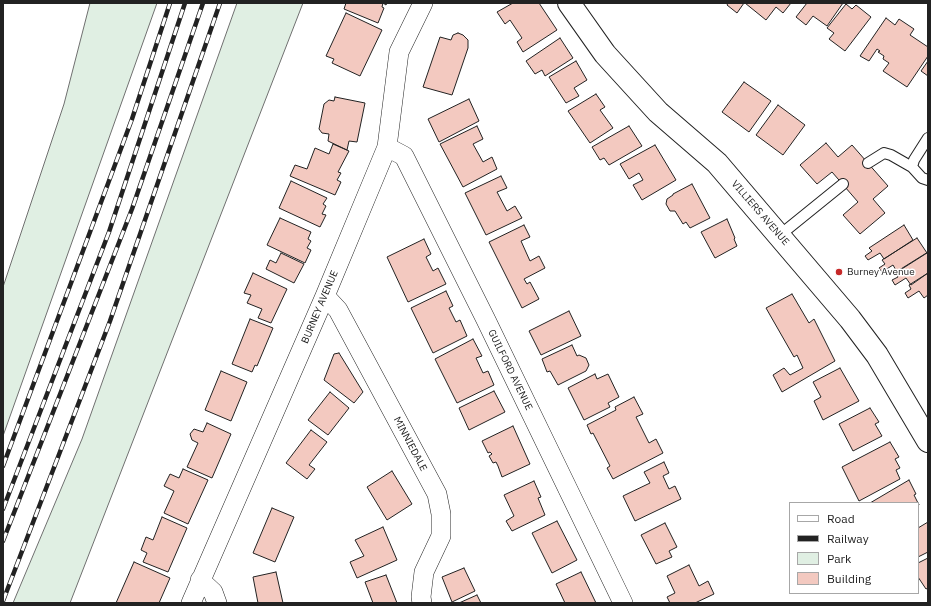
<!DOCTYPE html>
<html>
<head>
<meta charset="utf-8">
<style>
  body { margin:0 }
  #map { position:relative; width:931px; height:606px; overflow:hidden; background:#fff; font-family:"IBM Plex Sans",sans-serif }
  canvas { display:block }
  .frame { position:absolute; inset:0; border:4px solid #222; pointer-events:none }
  .legend { position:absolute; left:789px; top:502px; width:130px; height:92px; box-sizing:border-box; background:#fff; border:1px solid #a7a7a7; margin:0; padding:5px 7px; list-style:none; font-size:12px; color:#222 }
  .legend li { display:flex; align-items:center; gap:8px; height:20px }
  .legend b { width:20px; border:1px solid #a7a7a7 }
</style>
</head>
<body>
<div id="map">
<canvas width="931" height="606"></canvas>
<div class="frame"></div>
<ul class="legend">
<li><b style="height:5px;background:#fff"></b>Road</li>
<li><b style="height:5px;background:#222"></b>Railway</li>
<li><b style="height:11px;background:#e0efe3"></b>Park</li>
<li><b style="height:11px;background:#f3c9c0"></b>Building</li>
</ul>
</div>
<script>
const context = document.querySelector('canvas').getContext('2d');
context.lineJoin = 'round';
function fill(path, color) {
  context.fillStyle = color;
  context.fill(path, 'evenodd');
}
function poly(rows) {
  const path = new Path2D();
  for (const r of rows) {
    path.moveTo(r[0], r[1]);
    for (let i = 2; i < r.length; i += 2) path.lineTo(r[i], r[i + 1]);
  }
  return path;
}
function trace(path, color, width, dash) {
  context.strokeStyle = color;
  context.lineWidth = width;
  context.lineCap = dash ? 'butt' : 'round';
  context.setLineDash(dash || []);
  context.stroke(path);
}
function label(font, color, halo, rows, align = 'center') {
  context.font = font + ' "IBM Plex Sans",sans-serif';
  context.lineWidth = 3;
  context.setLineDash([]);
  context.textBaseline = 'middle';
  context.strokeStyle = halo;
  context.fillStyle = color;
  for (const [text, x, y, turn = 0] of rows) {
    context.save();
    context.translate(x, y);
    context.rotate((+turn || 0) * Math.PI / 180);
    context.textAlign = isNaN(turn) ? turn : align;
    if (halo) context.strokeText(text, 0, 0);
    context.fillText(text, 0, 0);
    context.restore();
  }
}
const green = poly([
  [90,3,157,3,3,436,3,287,64,104,90,3],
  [237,3,303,3,70,603,13,603,82,439,237,3]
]);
const building = poly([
  [346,3,387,3,386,5,383,3,382,7,384,8,378,23,344,9,346,3],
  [513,3,539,3,557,30,523,52,517,42,522,38,510,20,505,24,497,12,513,3],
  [728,3,744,3,737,13,727,5,728,3],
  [745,3,791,3,783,13,776,7,766,20,745,3],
  [807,3,843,3,827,26,813,16,806,25,796,17,807,3],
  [846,4,852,9,856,5,871,17,845,51,829,39,834,33,827,28,846,4],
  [346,13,382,30,360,76,332,63,334,59,326,56,346,13],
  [886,18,895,25,899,19,914,29,910,35,928,47,928,56,907,87,883,71,889,63,883,59,884,56,878,52,880,51,877,49,869,61,860,56,886,18],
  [458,33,463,35,468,40,468,48,452,95,423,87,440,37,451,40,453,35,458,33],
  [560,38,573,58,545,76,542,70,535,74,526,61,560,38],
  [576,61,587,80,574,88,579,96,566,103,549,77,576,61],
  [928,61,928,76,921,71,928,61],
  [744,82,771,101,749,132,722,112,744,82],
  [596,94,605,107,600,110,613,128,590,143,568,111,596,94],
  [335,97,365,103,357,142,349,141,347,150,328,141,329,134,322,133,319,129,324,104,329,100,334,101,335,97],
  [469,99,479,121,439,142,428,119,469,99],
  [778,105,805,125,783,155,756,135,778,105],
  [477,126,483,139,473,144,483,162,492,157,497,169,463,187,440,144,477,126],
  [629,126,642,146,609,165,604,158,600,160,592,147,629,126],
  [826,143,838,157,852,145,888,186,873,199,885,213,860,234,843,215,858,202,832,172,817,184,800,165,826,143],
  [333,144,349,151,338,172,341,173,337,180,341,182,335,195,290,176,295,165,307,169,315,148,329,154,333,144],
  [655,145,676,180,642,200,633,185,643,180,639,173,629,179,620,164,655,145],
  [501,176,507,188,497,192,507,211,515,206,522,218,486,235,465,193,501,176],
  [291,181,327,198,323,204,326,206,322,214,326,215,320,227,279,208,291,181],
  [692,184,710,218,690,228,686,222,683,224,675,211,670,211,666,204,667,199,673,195,673,194,692,184],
  [280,218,311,232,308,239,311,241,307,248,311,250,305,263,267,245,280,218],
  [727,219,735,238,734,239,737,246,715,258,701,232,727,219],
  [524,225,530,237,521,241,530,261,539,256,545,268,524,279,527,284,530,282,539,299,522,308,489,242,524,225],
  [904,225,913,240,884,259,880,253,868,260,865,256,872,251,869,248,904,225],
  [917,238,927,253,897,272,893,265,882,272,879,268,885,264,882,260,917,238],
  [424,239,431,254,426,257,433,271,438,268,446,284,408,302,387,257,424,239],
  [928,252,928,273,911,285,906,278,895,285,892,280,898,277,896,272,928,252],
  [281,253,304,264,294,283,266,269,270,260,276,263,281,253],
  [253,273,287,289,271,323,258,318,262,309,247,303,251,295,244,293,253,273],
  [928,273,928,295,924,298,919,291,908,298,905,293,911,289,909,285,928,273],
  [446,291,453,306,449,308,456,322,460,320,467,336,433,353,411,308,446,291],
  [792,294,809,323,814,319,835,361,782,392,773,375,784,368,790,375,803,368,797,355,794,357,766,308,792,294],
  [569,311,581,336,541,355,529,331,569,311],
  [250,319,273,328,257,366,255,365,252,372,232,364,250,319],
  [473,339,482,356,476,358,483,373,488,371,494,385,457,403,435,359,473,339],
  [572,345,577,356,579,355,586,358,589,365,586,371,558,385,550,371,547,372,542,359,572,345],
  [339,353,363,392,354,403,324,380,334,354,339,353],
  [840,368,859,401,823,420,814,401,821,397,813,382,840,368],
  [221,371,247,382,231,421,205,410,221,371],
  [595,374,597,379,608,374,619,397,608,403,610,407,584,420,568,388,595,374],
  [494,391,505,412,469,430,459,408,494,391],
  [330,392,349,408,328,435,308,420,330,392],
  [634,397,643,414,636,417,649,443,656,439,663,453,613,479,607,468,610,466,593,433,591,434,587,425,616,410,615,407,634,397],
  [870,408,879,422,875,424,882,436,853,451,839,424,870,408],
  [207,423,231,434,212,478,187,467,198,443,192,440,190,434,194,429,203,432,207,423],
  [513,426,530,464,502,477,498,466,496,462,493,463,489,456,492,454,490,452,488,453,482,441,513,426],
  [311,430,327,442,309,465,315,469,307,479,286,463,311,430],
  [890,442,899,457,895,459,900,468,896,470,900,479,859,501,842,467,890,442],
  [664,462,669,473,663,476,669,489,675,486,681,499,635,521,623,496,650,483,644,472,664,462],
  [183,469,208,480,188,524,164,513,174,491,164,486,170,474,179,478,183,469],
  [392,471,412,504,387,520,367,487,392,471],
  [909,480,916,494,914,495,919,505,918,503,870,503,909,480],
  [534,481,541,497,538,498,545,515,512,531,506,521,514,516,504,495,534,481],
  [272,508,294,517,275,562,253,553,272,508],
  [162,517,187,528,168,572,143,562,147,553,141,550,146,537,153,540,162,517],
  [557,521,577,560,552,573,532,533,557,521],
  [928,522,928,552,918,557,918,528,928,522],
  [665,523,677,547,669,551,672,557,656,564,641,535,665,523],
  [383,527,397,560,357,578,350,562,364,556,355,540,383,527],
  [928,558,928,588,926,589,918,577,918,563,928,558],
  [134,562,170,578,159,603,116,603,134,562],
  [689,565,699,586,708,581,714,594,695,603,670,603,667,597,675,593,667,576,689,565],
  [464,568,475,591,452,602,442,577,464,568],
  [276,572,283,603,258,603,253,577,276,572],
  [581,572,596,603,565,603,556,584,581,572],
  [386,575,397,603,373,603,365,582,386,575],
  [477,595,481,603,459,603,477,595]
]);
const service = poly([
  [928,138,914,160,912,167,922,178,928,180],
  [868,163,884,153,891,155,912,167],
  [780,235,843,184]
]);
const minor = poly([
  [387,147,404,156,486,320,623,603],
  [325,296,338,310,437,494,441,514,441,536,424,572,421,597,422,603],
  [200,580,213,592,217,603],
  [191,603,325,296,387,147,399,52,423,3]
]);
const tertiary = poly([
  [569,3,605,54,658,112,717,163,850,319,877,355,928,441]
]);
const rail = poly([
  [3,466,132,119,170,3],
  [3,509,109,232,185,3],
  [3,541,132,209,203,3],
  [3,601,110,321,220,3]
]);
const markers = [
  [839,272,4,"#c62828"]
];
const streetNames = [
  ["VILLIERS AVENUE",760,213,49],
  ["BURNEY AVENUE",320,307,-67],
  ["GUILFORD AVENUE",510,370,64],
  ["MINNIEDALE",410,444,62]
];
const poiNames = [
  ["Burney Avenue",847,272]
];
fill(green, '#e0efe3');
trace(green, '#6f6f6f', 1);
fill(building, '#f3c9c0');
trace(building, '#222', 1);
trace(service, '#222', 12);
trace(minor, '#222', 20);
trace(tertiary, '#222', 24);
trace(service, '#fff', 10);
trace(minor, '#fff', 19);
trace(tertiary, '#fff', 22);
trace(rail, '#222', 4.5);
trace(rail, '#fff', 3, [9]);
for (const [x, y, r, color] of markers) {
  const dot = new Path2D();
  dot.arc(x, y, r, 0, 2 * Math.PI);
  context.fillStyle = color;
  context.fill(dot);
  trace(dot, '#fff', 1.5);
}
label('10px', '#222', '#fff', streetNames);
label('10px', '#222', '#fff', poiNames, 'left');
</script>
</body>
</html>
